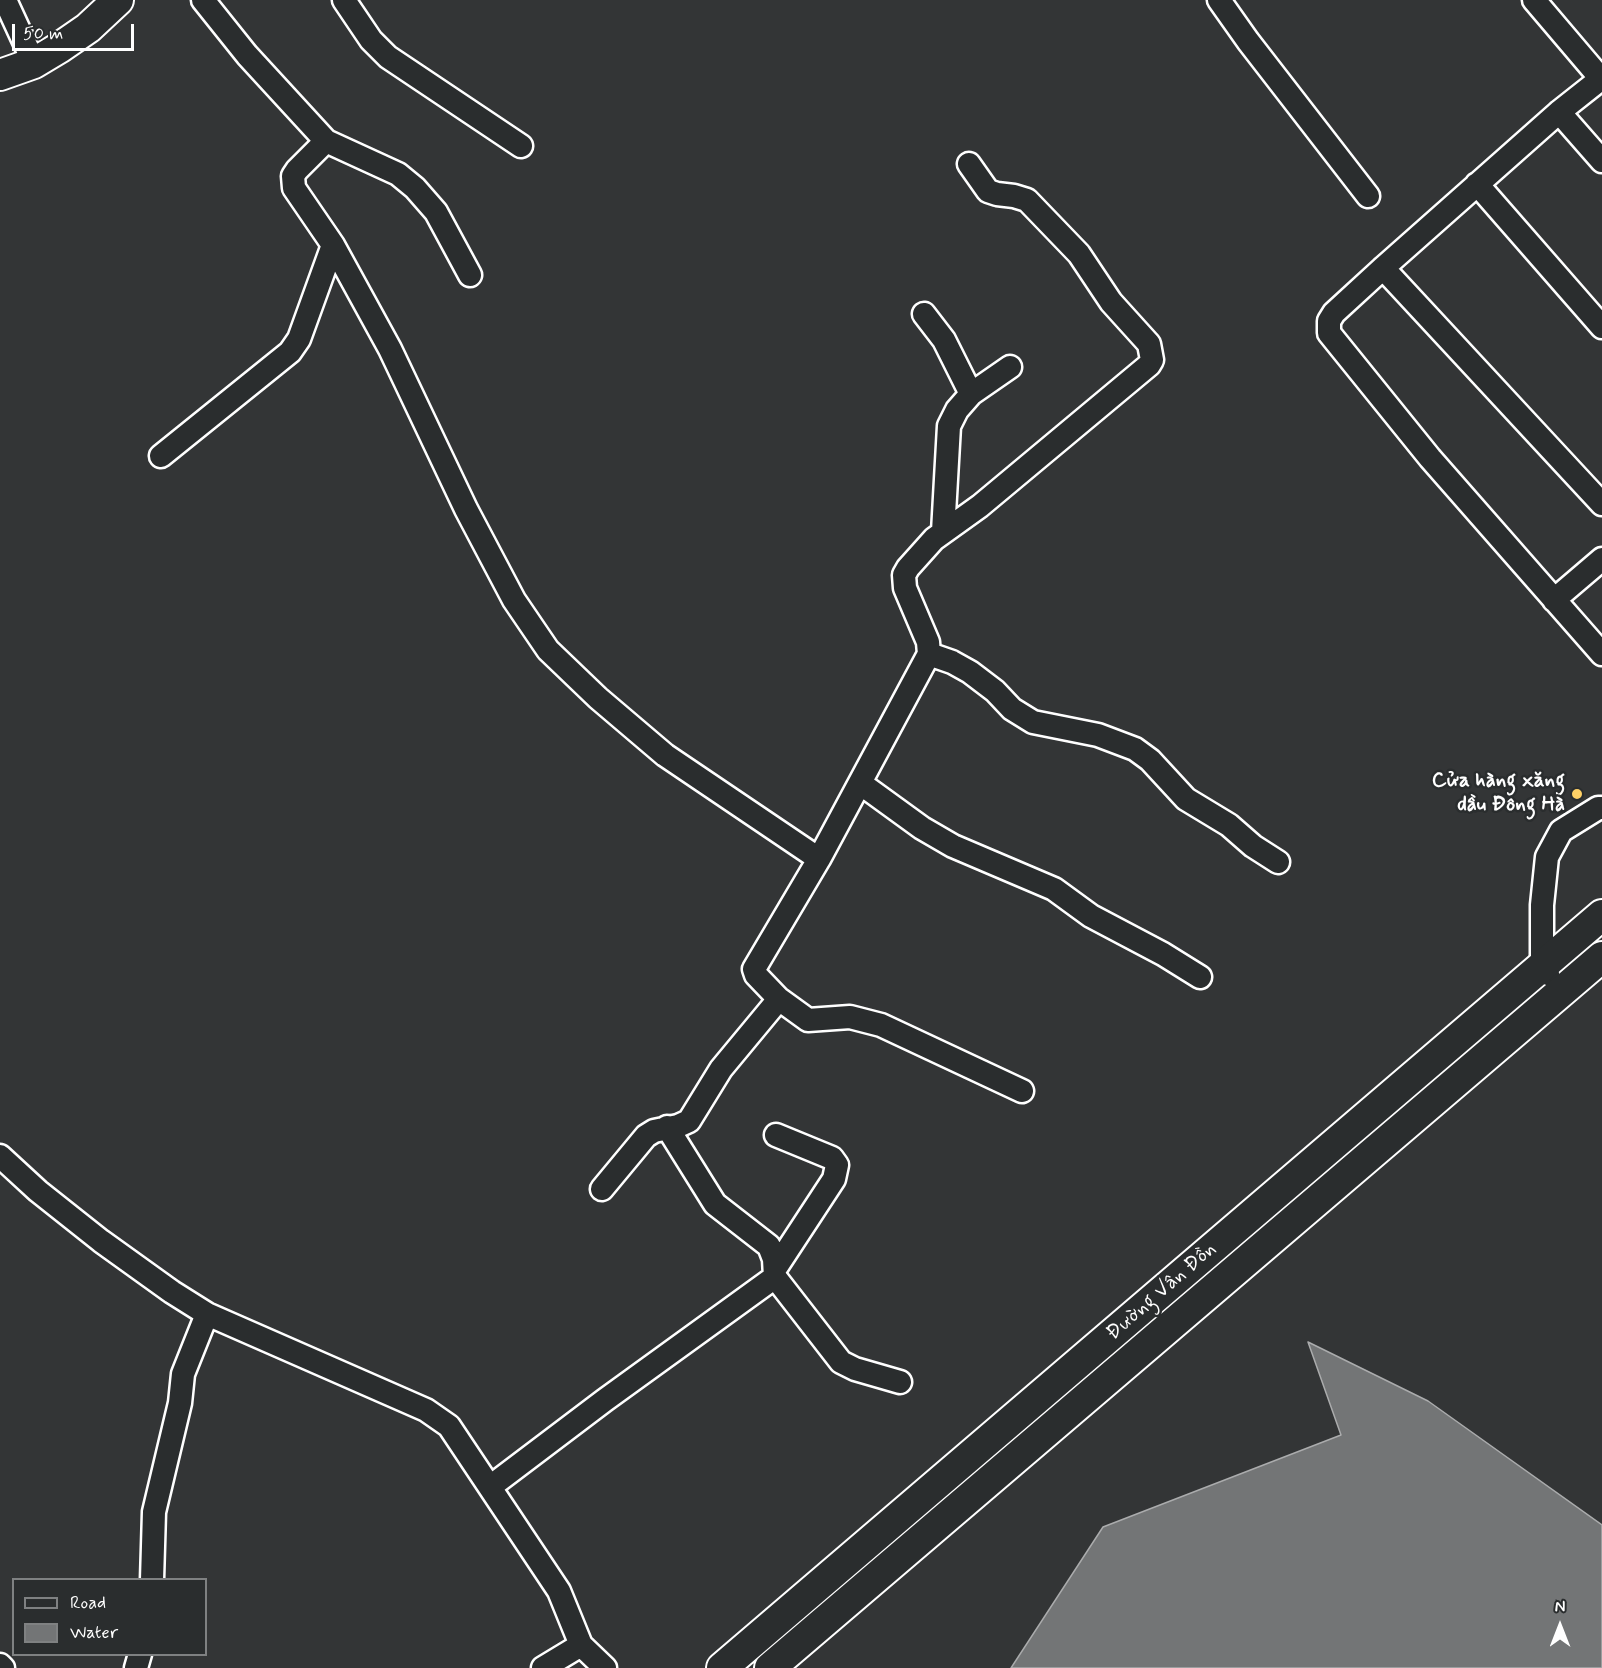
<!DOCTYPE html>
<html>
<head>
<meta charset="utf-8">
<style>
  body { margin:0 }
  #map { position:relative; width:1602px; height:1668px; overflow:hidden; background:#333536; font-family:Mynerve,sans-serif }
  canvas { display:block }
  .legend { position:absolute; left:12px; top:1578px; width:195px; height:78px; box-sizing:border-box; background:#2a2d2e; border:2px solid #7f8182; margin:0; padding:8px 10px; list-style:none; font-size:18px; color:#fff }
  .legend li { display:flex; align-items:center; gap:12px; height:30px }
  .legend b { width:30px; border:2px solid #7f8182 }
  .north { position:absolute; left:1530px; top:1596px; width:60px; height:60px; -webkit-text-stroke:4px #2a2d2e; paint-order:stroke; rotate:0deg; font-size:16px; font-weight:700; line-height:24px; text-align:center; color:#fff }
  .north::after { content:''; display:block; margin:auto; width:21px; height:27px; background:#fff; clip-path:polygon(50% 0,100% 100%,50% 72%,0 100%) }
  .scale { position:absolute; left:12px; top:24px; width:122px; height:27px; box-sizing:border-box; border:3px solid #fff; border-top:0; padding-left:8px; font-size:18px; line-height:21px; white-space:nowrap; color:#fff; -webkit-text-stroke:4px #2a2d2e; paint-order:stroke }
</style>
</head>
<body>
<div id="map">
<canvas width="1602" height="1668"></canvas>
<ul class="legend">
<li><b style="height:8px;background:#2a2d2e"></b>Road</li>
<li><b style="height:16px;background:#737576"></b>Water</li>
</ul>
<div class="north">N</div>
<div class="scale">50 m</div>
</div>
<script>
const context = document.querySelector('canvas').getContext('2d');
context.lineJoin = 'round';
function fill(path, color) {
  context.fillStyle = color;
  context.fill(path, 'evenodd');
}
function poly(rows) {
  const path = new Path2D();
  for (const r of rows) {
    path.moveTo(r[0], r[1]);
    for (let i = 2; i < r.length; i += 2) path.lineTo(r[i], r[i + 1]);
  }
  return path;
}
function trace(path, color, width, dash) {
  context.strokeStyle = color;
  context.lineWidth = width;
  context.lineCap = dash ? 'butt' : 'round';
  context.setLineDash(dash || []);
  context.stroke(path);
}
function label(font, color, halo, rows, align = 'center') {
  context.font = font + ' Mynerve,sans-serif';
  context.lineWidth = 5;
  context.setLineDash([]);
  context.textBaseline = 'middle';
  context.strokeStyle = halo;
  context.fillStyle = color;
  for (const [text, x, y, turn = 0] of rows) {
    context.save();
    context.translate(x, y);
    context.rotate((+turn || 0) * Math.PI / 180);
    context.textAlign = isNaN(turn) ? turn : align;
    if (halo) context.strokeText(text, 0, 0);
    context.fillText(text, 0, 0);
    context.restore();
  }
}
const water = poly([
  [1308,1342,1428,1401,1602,1525,1602,1668,1011,1668,1103,1527,1341,1435,1308,1342]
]);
const minor = poly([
  [5,0,34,63],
  [203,0,247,55,326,141,398,174,415,188,436,212,470,275],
  [344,0,371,40,388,57,521,146],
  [1219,0,1248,41,1368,196],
  [1534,0,1602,80],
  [1602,78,1559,112,1383,268,1334,313,1329,321,1329,333,1430,458,1602,654],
  [1559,112,1602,161],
  [326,141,297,170,293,176,294,188,333,245,390,349,466,509,514,600,548,650,598,698,665,755,819,859],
  [969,164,988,191,997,194,1014,196,1027,200,1079,254,1111,302,1149,344,1152,360,1149,365,980,506,934,539,908,568,904,575,905,588,928,642,929,654,819,859,754,969,756,975,779,999,808,1020,850,1017,881,1025,1022,1091],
  [1477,184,1602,327],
  [1383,268,1602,504],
  [924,314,944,340,971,394],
  [161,456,290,352,299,339,333,245],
  [943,532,949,426,957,410,971,394,1010,367],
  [1554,600,1602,559],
  [929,654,952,662,970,672,995,691,1012,709,1033,722,1098,735,1135,749,1150,760,1186,799,1229,825,1253,846,1278,862],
  [860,783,922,828,953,846,1054,889,1091,916,1163,954,1200,977],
  [1548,974,1542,966,1542,905,1547,857,1561,831,1598,808,1602,808],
  [667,1127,715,1204,769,1246,774,1259,775,1277,841,1362,855,1369,900,1382],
  [0,1156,38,1191,101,1241,172,1292,207,1314,426,1410,449,1426,559,1591,581,1645,605,1668],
  [602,1189,646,1136,654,1131,678,1126,689,1121,721,1069,779,999],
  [775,1269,834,1179,837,1165,832,1158,776,1135],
  [490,1487,605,1400,775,1277],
  [152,1580,154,1512,180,1403,183,1374,207,1314],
  [0,1665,3,1668],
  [136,1668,140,1654],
  [543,1668,581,1645]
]);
const major = poly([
  [0,75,34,63,59,48,88,28,118,0],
  [722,1668,1602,915],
  [770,1668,1602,957]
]);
const markers = [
  [1577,794,6,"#ffd166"]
];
const poiNames = [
  ["Cửa hàng xăng",1565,782],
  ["dầu Đông Hà",1565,806]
];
const streetNames = [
  ["Đường Vân Đồn",1162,1292,-41]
];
fill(water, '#737576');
trace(water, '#abacad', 1.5);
trace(minor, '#fff', 27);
trace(major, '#fff', 34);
trace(minor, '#2a2d2e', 22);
trace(major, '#2a2d2e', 30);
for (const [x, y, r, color] of markers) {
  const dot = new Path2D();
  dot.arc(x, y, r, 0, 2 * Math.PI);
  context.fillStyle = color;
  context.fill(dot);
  trace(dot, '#2a2d2e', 2);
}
label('bold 21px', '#fff', '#2a2d2e', poiNames, 'right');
label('21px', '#fff', '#2a2d2e', streetNames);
</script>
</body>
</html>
